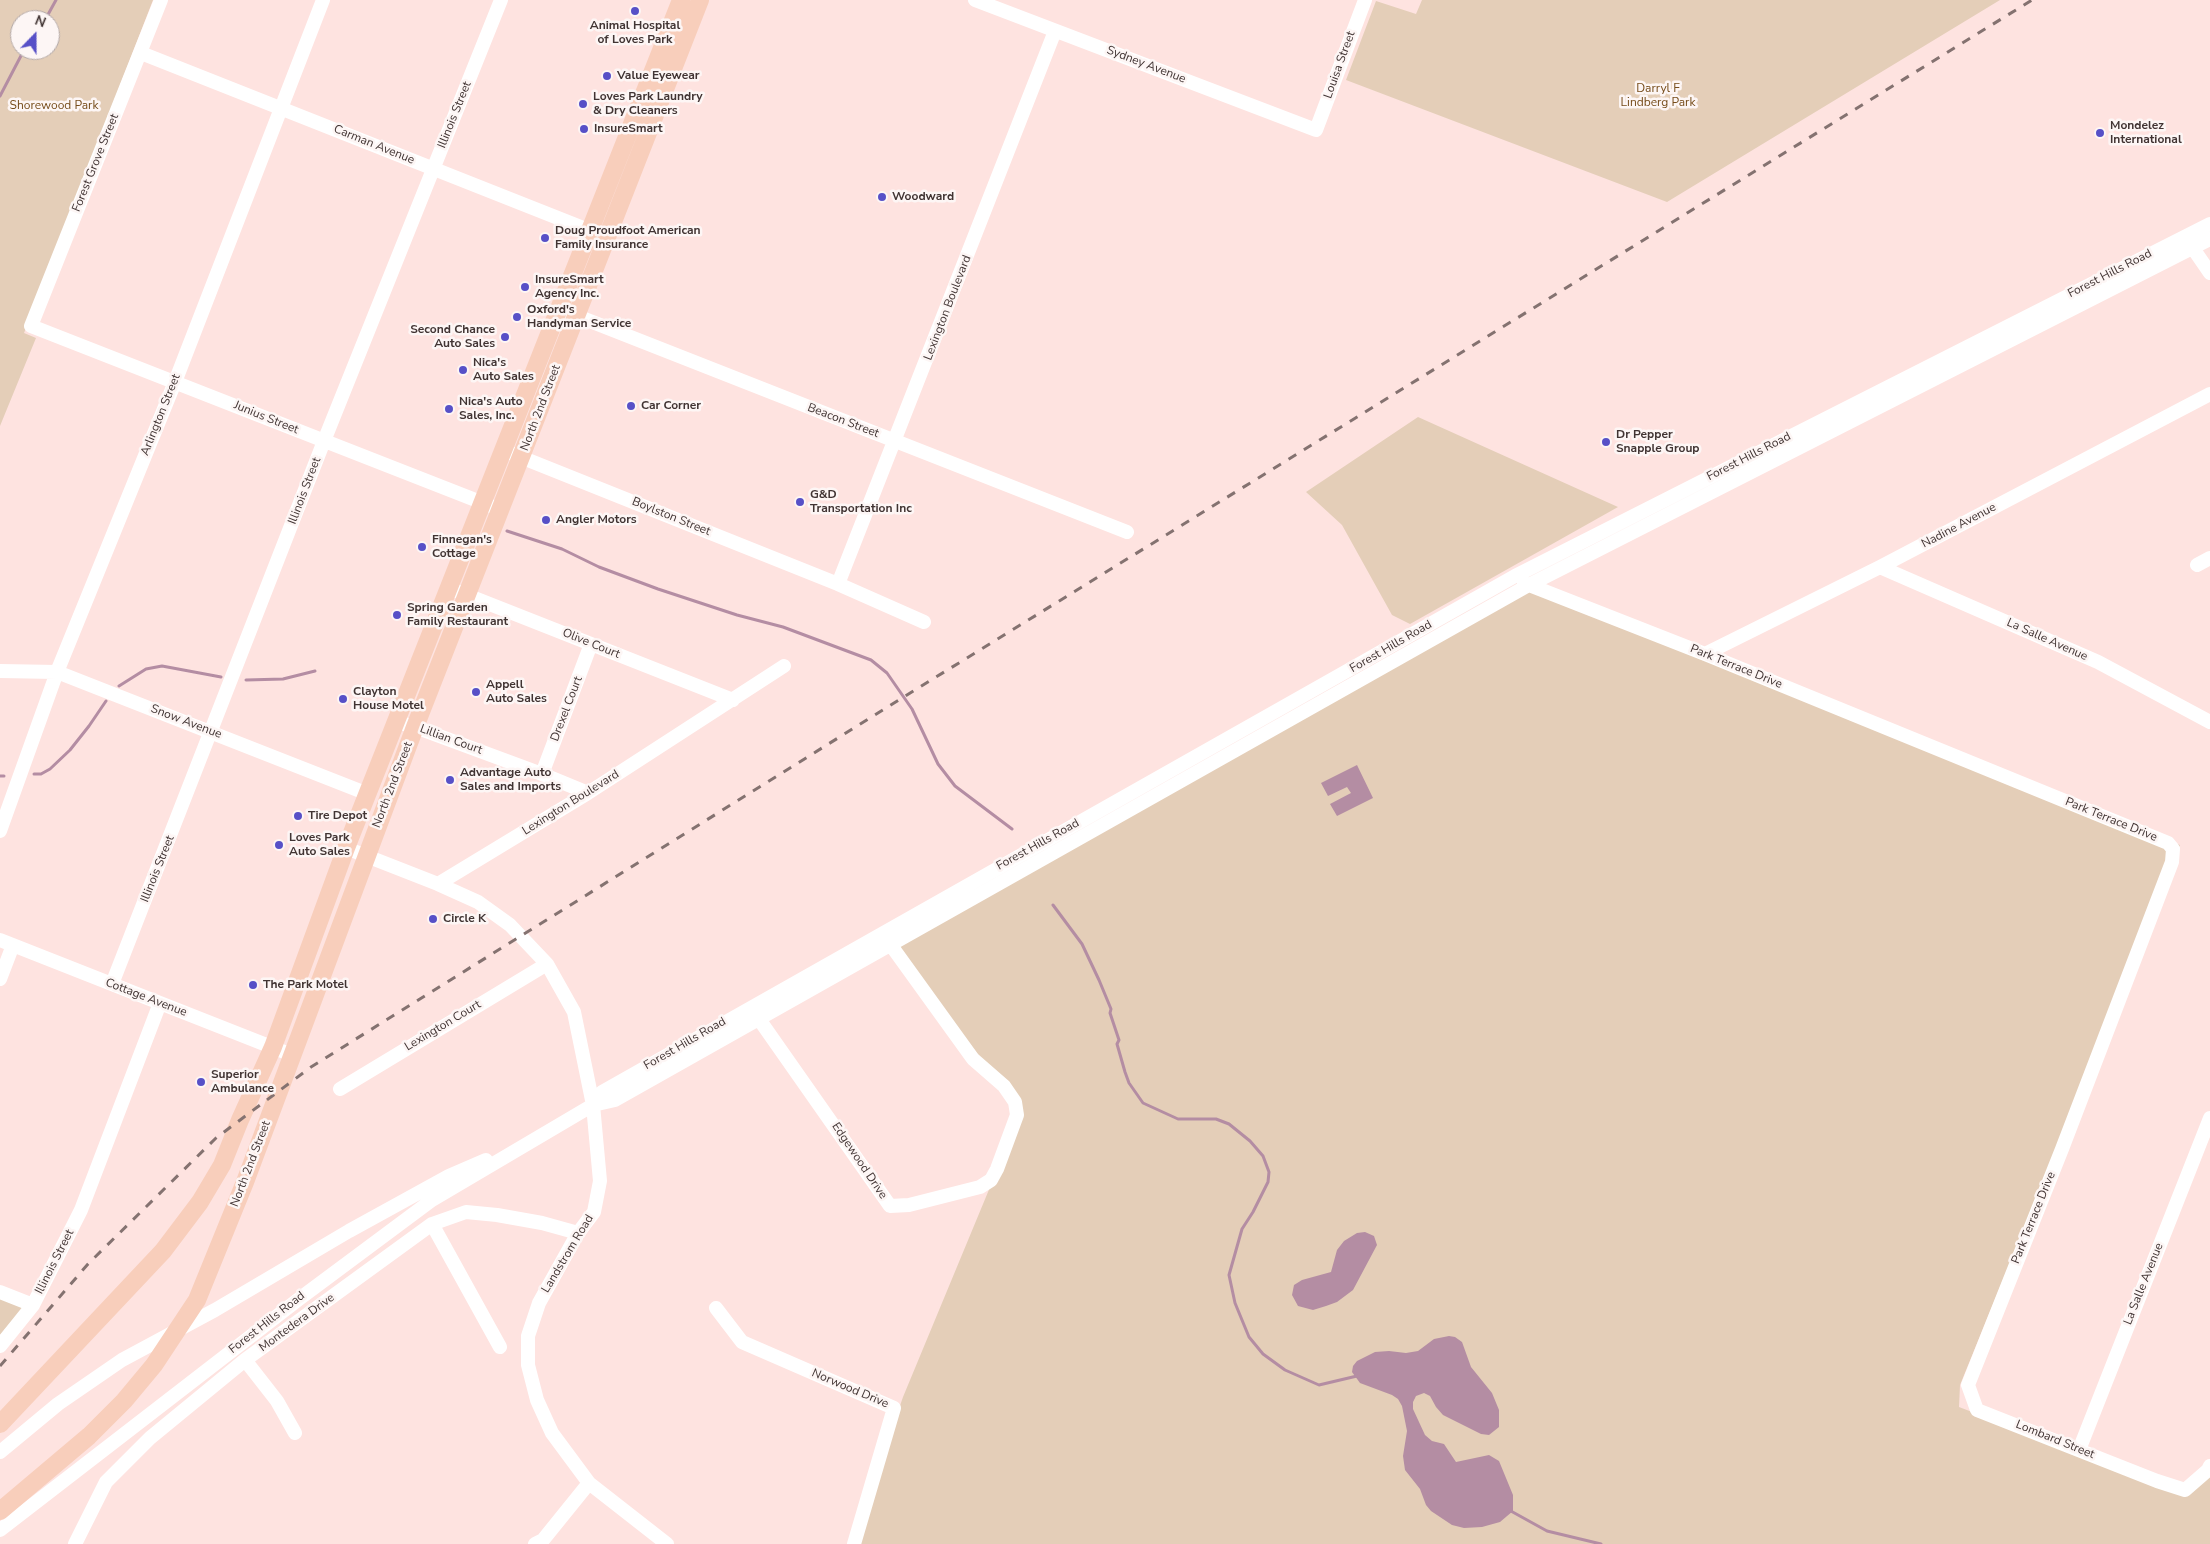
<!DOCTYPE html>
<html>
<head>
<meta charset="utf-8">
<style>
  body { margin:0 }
  #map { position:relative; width:2210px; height:1544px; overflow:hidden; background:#fee3e0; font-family:"Nunito Sans",sans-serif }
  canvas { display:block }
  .north { position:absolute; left:10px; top:10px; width:50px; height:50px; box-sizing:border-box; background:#fdf6f5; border:1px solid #b2a8a7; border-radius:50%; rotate:22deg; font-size:14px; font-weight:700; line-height:20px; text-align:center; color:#413433 }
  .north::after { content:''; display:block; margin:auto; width:18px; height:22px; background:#5750c7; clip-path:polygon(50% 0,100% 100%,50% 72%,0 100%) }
</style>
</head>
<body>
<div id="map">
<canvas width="2210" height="1544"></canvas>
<div class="north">N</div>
</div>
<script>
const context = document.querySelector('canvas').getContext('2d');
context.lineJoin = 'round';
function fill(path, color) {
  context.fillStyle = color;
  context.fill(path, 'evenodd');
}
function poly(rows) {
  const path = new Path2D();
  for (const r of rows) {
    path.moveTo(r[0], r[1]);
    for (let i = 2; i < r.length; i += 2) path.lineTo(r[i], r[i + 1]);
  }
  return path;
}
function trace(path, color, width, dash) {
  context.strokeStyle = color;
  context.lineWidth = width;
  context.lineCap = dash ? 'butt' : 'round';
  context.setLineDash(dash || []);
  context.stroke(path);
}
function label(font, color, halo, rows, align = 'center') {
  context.font = font + ' "Nunito Sans",sans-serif';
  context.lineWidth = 5;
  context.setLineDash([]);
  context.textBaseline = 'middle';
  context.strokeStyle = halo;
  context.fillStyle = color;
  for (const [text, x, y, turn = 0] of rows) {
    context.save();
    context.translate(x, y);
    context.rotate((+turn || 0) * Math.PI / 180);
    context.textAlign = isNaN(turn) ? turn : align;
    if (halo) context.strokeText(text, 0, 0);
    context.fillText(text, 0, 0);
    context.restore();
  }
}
const green = poly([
  [0,0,153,0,24,333,36,338,0,426],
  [20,20,50,20,50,50,20,50],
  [1422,0,2000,0,1667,202,1346,80,1376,1,1416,14],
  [1418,417,1618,507,1410,624,1392,615,1342,525,1306,492],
  [1530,589,2180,845,1960,1385,1959,1407,2189,1495,2210,1476,2210,1544,852,1544,903,1397,1022,1110,894,948],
  [0,1297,24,1307,0,1335]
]);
const water = poly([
  [1357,765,1373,798,1337,816,1330,804,1351,793,1347,787,1328,796,1321,783],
  [1365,1232,1374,1236,1377,1245,1353,1290,1337,1302,1326,1306,1313,1310,1298,1306,1292,1295,1294,1285,1302,1280,1331,1272,1337,1250,1344,1241,1357,1233],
  [1449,1336,1455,1337,1462,1342,1471,1367,1492,1393,1499,1410,1499,1427,1489,1435,1481,1434,1443,1415,1436,1407,1430,1396,1424,1393,1416,1396,1413,1402,1413,1409,1425,1435,1432,1441,1444,1444,1456,1462,1489,1455,1499,1461,1513,1495,1513,1511,1500,1522,1482,1527,1464,1528,1452,1525,1431,1511,1426,1505,1420,1489,1405,1470,1403,1456,1407,1431,1402,1406,1398,1399,1392,1395,1360,1383,1352,1372,1353,1366,1357,1361,1375,1352,1389,1351,1406,1353,1418,1351,1434,1339]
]);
const stream = poly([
  [45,20,56,0],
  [0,96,24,50],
  [507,531,562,549,599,567,658,589,737,615,783,627,871,660,887,673,912,709,938,764,955,786,1012,829],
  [246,680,283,679,315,671],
  [119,686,146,669,162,666,221,677],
  [34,774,41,774,50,769,70,750,89,726,106,701],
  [0,776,4,776],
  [1053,905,1082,944,1099,980,1111,1009,1110,1013,1119,1040,1117,1044,1125,1072,1129,1083,1143,1103,1178,1119,1216,1119,1229,1124,1250,1141,1263,1156,1269,1172,1268,1182,1253,1212,1242,1229,1229,1275,1235,1303,1249,1337,1263,1354,1285,1370,1319,1385,1357,1376],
  [1509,1510,1547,1531,1601,1544]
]);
const minor = poly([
  [161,0,31,326,501,510],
  [975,0,1316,130,1365,0],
  [141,53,606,237],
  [2188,241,2210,273],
  [567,312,1127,532],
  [503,450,838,584,924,622],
  [2197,565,2210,558],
  [1880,567,2098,662,2210,722],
  [1524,583,1705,654,2168,843,2173,849,2172,862,2062,1149,1968,1385,1977,1410,2157,1481,2185,1490,2208,1470,2210,1466],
  [838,584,1055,31],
  [449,588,733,700],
  [1705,654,1880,567,2210,394],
  [0,671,57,672,368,794],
  [397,722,415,727,542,774,588,793],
  [542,774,591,644],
  [0,831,57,672,175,382,323,0],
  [346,848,438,884,478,902,510,925,547,964,574,1012,593,1105,600,1181,594,1212,578,1233,539,1303,528,1336,528,1365,537,1400,552,1433,589,1483,667,1544],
  [438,884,588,793,784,666],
  [0,940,292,1055],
  [0,979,13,945],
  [112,984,324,441,501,0],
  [754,1012,890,1206,909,1205,980,1187,991,1180,997,1169,1017,1115,1015,1102,1004,1086,973,1059,885,937],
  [340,1089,547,964],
  [593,1105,602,1092,1515,576,2210,224],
  [432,1224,500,1347],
  [0,1292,33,1305],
  [716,1308,742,1342,894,1408,854,1544],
  [0,1346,33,1305,81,1210,160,1003],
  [245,1360,277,1401,295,1433],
  [2079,1450,2210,1118],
  [0,1452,58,1404,122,1360,215,1310,349,1231,449,1176,486,1160],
  [0,1530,299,1299,432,1200,593,1105,615,1100,1527,586,2210,239],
  [75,1544,106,1482,150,1438,245,1360,432,1224,466,1212,497,1215,542,1223,578,1233],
  [535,1544,543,1540,589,1483]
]);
const major = poly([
  [0,1424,163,1251,200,1202,222,1165,240,1120,273,1047,346,848,681,0],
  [0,1511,89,1436,124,1401,154,1365,197,1300,245,1182,415,727,700,0]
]);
const rail = poly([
  [0,1366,88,1264,216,1138,311,1067,894,703,2032,0]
]);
const markers = [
  [635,11,5,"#5750c7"],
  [607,76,5,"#5750c7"],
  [583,104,5,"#5750c7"],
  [584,129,5,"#5750c7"],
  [2100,133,5,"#5750c7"],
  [882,197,5,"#5750c7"],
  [545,238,5,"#5750c7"],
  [525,287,5,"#5750c7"],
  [517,317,5,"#5750c7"],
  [505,337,5,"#5750c7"],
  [463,370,5,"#5750c7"],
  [631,406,5,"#5750c7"],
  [449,409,5,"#5750c7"],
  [1606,442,5,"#5750c7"],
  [800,502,5,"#5750c7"],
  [546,520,5,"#5750c7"],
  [422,547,5,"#5750c7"],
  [397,615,5,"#5750c7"],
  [476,692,5,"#5750c7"],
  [343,699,5,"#5750c7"],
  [450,780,5,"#5750c7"],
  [298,816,5,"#5750c7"],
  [279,845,5,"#5750c7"],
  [433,919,5,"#5750c7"],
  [253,985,5,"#5750c7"],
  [201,1082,5,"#5750c7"]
];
const poiNames = [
  ["Animal Hospital",635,26,"center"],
  ["of Loves Park",635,40,"center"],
  ["Value Eyewear",617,76],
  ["Loves Park Laundry",593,97],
  ["& Dry Cleaners",593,111],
  ["Mondelez",2110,126],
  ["International",2110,140],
  ["InsureSmart",594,129],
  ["Woodward",892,197],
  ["Doug Proudfoot American",555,231],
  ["Family Insurance",555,245],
  ["InsureSmart",535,280],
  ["Agency Inc.",535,294],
  ["Oxford's",527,310],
  ["Handyman Service",527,324],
  ["Second Chance",495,330,"right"],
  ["Auto Sales",495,344,"right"],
  ["Nica's",473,363],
  ["Auto Sales",473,377],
  ["Nica's Auto",459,402],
  ["Sales, Inc.",459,416],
  ["Car Corner",641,406],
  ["Dr Pepper",1616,435],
  ["Snapple Group",1616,449],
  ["G&D",810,495],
  ["Transportation Inc",810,509],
  ["Angler Motors",556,520],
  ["Finnegan's",432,540],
  ["Cottage",432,554],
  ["Spring Garden",407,608],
  ["Family Restaurant",407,622],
  ["Appell",486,685],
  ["Auto Sales",486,699],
  ["Clayton",353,692],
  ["House Motel",353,706],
  ["Advantage Auto",460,773],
  ["Sales and Imports",460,787],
  ["Tire Depot",308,816],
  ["Loves Park",289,838],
  ["Auto Sales",289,852],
  ["Circle K",443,919],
  ["The Park Motel",263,985],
  ["Superior",211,1075],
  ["Ambulance",211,1089]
];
const streetNames = [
  ["Sydney Avenue",1146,65,21],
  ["Louisa Street",1340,65,-70],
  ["Illinois Street",455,115,-68],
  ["Carman Avenue",374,145,22],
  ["Forest Grove Street",96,163,-68],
  ["Forest Hills Road",2110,274,-27],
  ["Lexington Boulevard",948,308,-69],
  ["North 2nd Street",541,408,-69],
  ["Arlington Street",161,415,-68],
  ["Junius Street",266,418,22],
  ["Beacon Street",843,421,21],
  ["Forest Hills Road",1749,457,-27],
  ["Illinois Street",305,491,-69],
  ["Boylston Street",671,517,22],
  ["Nadine Avenue",1959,526,-28],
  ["La Salle Avenue",2047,640,24],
  ["Olive Court",591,644,22],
  ["Forest Hills Road",1391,647,-30],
  ["Park Terrace Drive",1736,667,22],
  ["Drexel Court",567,709,-69],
  ["Snow Avenue",186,722,21],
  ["Lillian Court",451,740,20],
  ["North 2nd Street",393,785,-69],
  ["Lexington Boulevard",571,803,-32],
  ["Park Terrace Drive",2111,820,22],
  ["Forest Hills Road",1038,845,-29],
  ["Illinois Street",158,869,-68],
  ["Cottage Avenue",146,998,21],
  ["Lexington Court",443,1026,-31],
  ["Forest Hills Road",685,1044,-30],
  ["Edgewood Drive",859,1161,56],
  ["North 2nd Street",251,1164,-69],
  ["Park Terrace Drive",2034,1218,-68],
  ["Landstrom Road",568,1254,-59],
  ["Illinois Street",55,1262,-63],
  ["La Salle Avenue",2144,1284,-68],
  ["Forest Hills Road",267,1323,-38],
  ["Montedera Drive",297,1323,-36],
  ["Norwood Drive",850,1389,23],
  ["Lombard Street",2055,1440,22]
];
const parkNames = [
  ["Darryl F",1658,89],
  ["Lindberg Park",1658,103],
  ["Shorewood Park",54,106]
];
fill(green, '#e4ceb8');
fill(water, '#b48da3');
trace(stream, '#b48da3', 3);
trace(minor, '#fff', 14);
trace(major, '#f8cebb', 18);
trace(rail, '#847270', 3, [9, 9]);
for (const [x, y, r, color] of markers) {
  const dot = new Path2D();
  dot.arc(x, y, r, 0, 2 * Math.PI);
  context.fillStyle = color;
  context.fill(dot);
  trace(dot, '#fdf6f5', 2);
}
label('bold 12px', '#413433', '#fdf6f5', poiNames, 'left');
label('12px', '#413433', '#fdf6f5', streetNames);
label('12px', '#764c1a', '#fdf6f5', parkNames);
</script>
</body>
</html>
